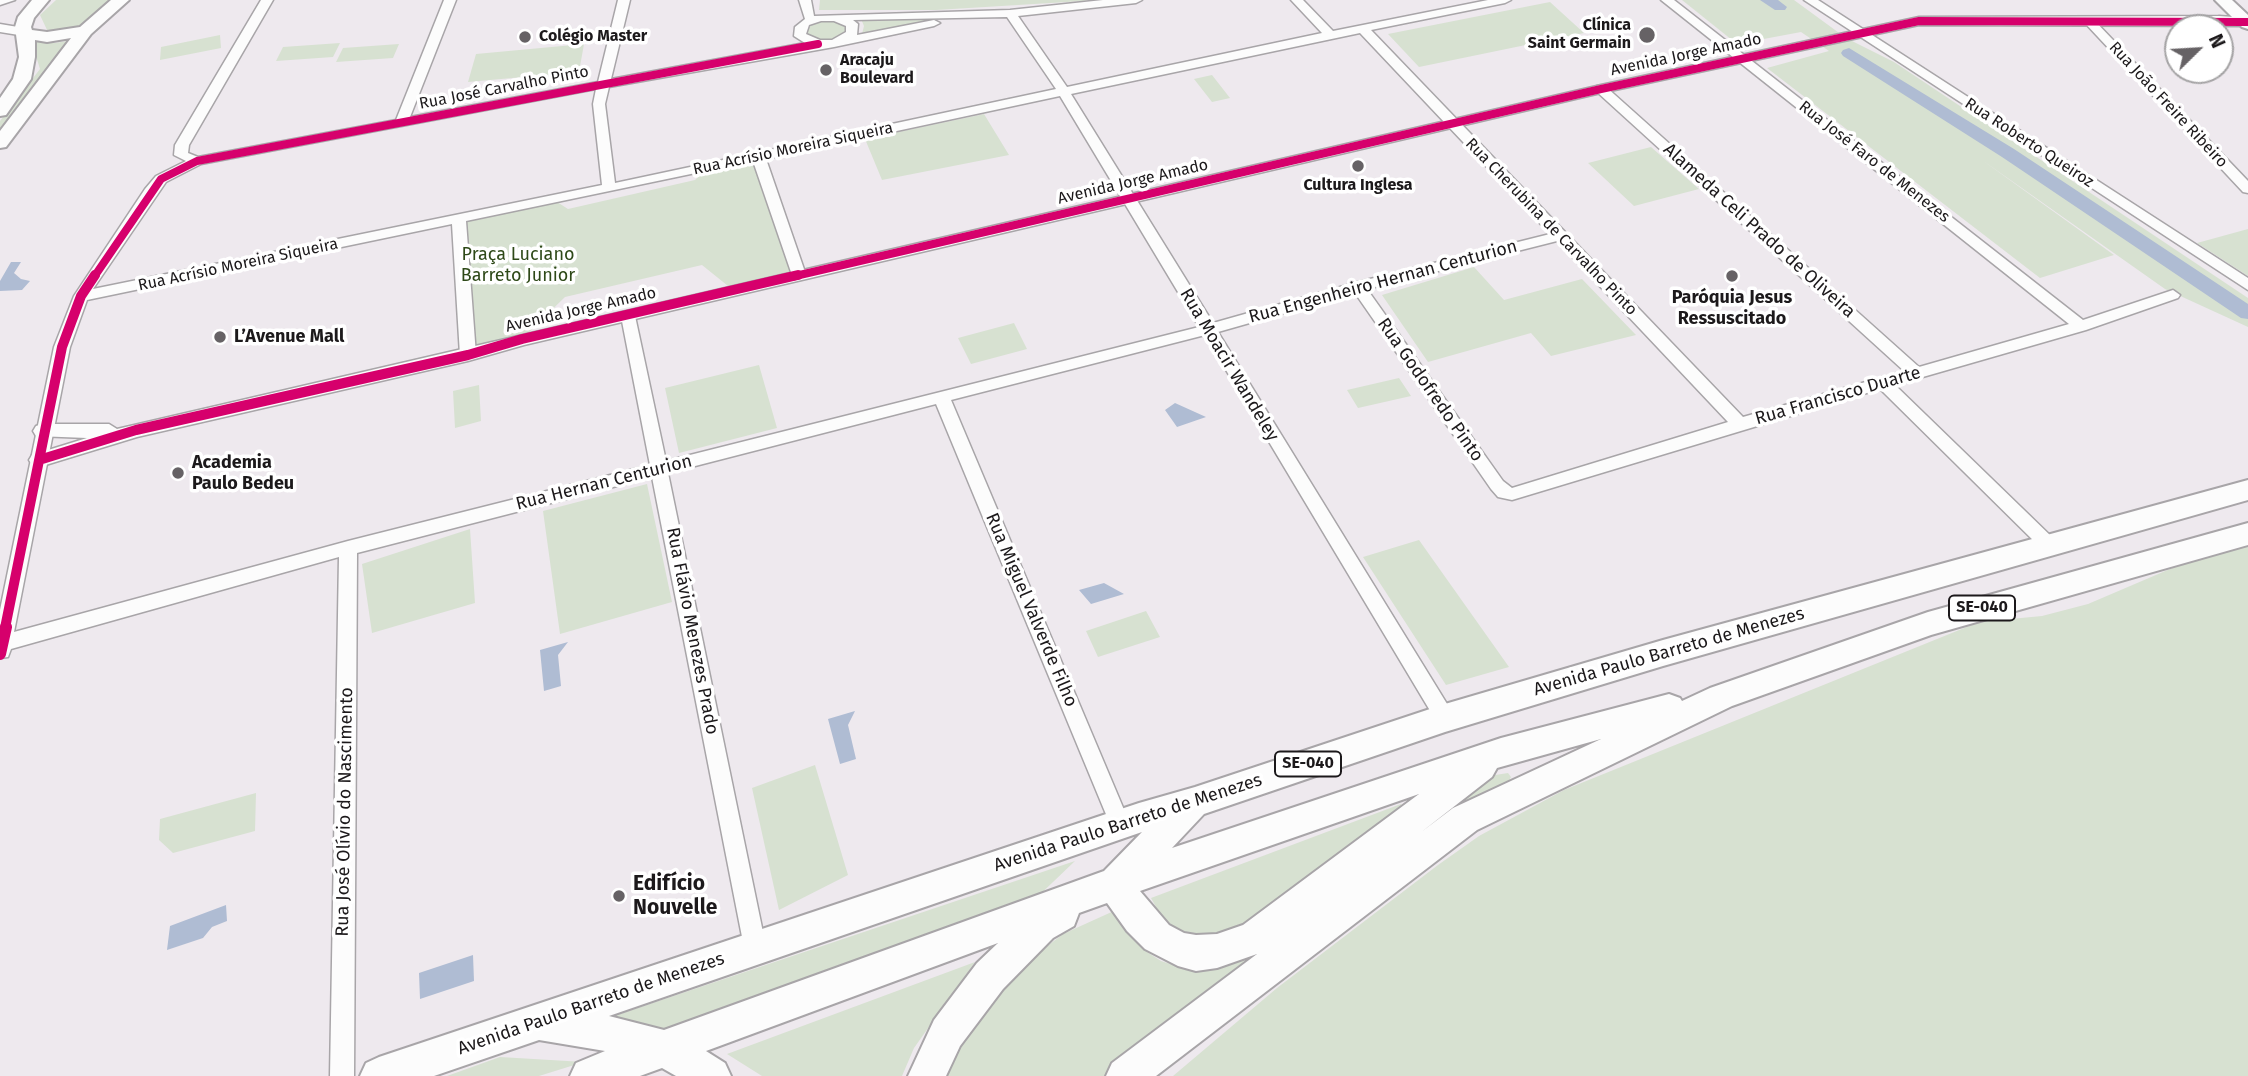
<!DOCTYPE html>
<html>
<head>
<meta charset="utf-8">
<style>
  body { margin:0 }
  #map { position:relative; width:2248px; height:1076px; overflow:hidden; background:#eee9ee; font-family:"Fira Sans",sans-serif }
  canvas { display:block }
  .north { position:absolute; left:2164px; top:14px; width:70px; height:70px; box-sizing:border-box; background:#fff; border:2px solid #a4a3a4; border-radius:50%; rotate:66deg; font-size:19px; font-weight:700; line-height:28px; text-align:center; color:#1c191b }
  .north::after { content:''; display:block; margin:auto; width:24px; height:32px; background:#666265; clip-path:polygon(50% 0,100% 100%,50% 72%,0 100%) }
</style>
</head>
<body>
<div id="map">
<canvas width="2248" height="1076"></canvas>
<div class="north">N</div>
</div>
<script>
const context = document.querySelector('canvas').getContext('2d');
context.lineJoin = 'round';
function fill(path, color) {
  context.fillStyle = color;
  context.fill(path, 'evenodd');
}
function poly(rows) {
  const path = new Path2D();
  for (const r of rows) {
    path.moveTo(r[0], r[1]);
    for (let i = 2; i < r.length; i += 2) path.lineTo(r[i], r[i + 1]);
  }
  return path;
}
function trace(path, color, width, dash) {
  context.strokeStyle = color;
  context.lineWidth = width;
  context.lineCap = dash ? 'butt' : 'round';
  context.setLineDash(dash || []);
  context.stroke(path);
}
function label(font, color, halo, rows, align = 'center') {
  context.font = font + ' "Fira Sans",sans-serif';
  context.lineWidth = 7;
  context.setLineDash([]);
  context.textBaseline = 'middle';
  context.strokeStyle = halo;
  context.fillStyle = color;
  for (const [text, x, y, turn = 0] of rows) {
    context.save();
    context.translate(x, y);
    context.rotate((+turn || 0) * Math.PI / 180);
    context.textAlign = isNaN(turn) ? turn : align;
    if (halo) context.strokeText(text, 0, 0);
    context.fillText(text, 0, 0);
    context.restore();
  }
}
const green = poly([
  [56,0,114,0,86,26,58,33,48,32,40,15],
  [820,0,1100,0,936,10,819,10],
  [1682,0,1794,0,1846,38,1894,62,2248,298,2248,327,2165,289,1982,160,2114,255,2040,278,1767,68,1829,51,1801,32,1737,44],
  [1550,2,1584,33,1419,67,1388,34],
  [834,19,847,26,847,32,831,40,818,40,808,36,807,29,814,23],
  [861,19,932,20,862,34,864,26],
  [220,35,221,48,160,60,161,47],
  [31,40,55,43,73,40,0,137,0,121,40,69],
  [340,43,333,57,276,61,283,47],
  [399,44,393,58,336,62,343,48],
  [584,44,579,72,468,82,476,54],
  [1212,75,1230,98,1212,102,1194,79],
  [984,114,1009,155,882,180,865,139],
  [1651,147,1699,189,1634,206,1588,163],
  [758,156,799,275,733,290,702,265,565,297,522,339,468,355,459,219,554,200,568,209,695,180,708,167],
  [2248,229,2248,276,2197,243],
  [1474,267,1504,300,1582,279,1636,335,1551,356,1531,333,1428,362,1382,295],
  [1014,323,1027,349,971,364,958,338],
  [759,365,777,428,679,453,665,388],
  [1399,378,1411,396,1358,408,1347,390],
  [479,385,481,421,455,428,453,391],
  [647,484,672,602,560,634,543,511],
  [470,529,475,603,372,633,362,564],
  [1419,540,1509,667,1446,685,1363,557],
  [2248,546,2248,1076,1173,1076,1277,988,1438,865,1479,836,1564,790,1979,622,2042,616,2088,604,2177,566],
  [1146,611,1160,637,1098,657,1086,631],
  [815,765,848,875,779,910,752,788],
  [1508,773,1511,777,1508,783,1111,1076,938,1076,980,1006,1029,960,1063,934,1116,910,1144,950,1161,961,1183,968,1208,968,1489,776],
  [256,793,255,831,173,853,159,840,160,819],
  [1401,804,1407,813,1234,935,1195,941,1165,923,1151,898],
  [1075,861,1030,904,668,1030,614,1016],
  [975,962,914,1048,902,1076,762,1076,727,1054],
  [500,1057,584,1062,539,1076,447,1076]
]);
const water = poly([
  [11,262,21,262,14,273,21,279,30,281,22,290,0,291,0,281],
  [1175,403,1206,417,1177,427,1165,410],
  [1104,583,1124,594,1091,604,1079,590],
  [568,642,558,655,561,686,544,691,540,650],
  [855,711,848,725,856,759,840,764,828,719],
  [226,905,227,921,212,927,203,938,167,950,170,926],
  [473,955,474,981,420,999,419,973]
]);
const canal = poly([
  [1760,0,1778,0,1787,7,1785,10,1775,10,1760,0],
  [1849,48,2014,149,2248,304,2248,319,2241,318,2002,157,1843,56,1841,53,1843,50,1849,48]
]);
const minor = poly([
  [261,0,273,0,189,145,188,153,198,157,396,120,444,0,456,0,410,117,598,82,618,0,630,0,611,79,805,43,794,36,795,27,805,19,799,0,811,0,814,16,1010,10,1103,0,1142,0,1136,3,1018,16,1067,87,1322,33,1291,0,1303,0,1333,31,1488,0,1511,0,1505,3,1371,30,1743,417,1904,371,1597,92,1597,86,1605,86,1919,367,2069,324,1661,0,1674,0,2083,320,2173,290,2180,295,2178,298,2086,330,1895,385,2054,539,2057,544,2054,549,2048,551,2042,549,1880,389,1512,500,1498,497,1491,489,1355,293,1218,332,1452,712,1455,718,1452,724,1445,726,1438,724,1205,335,951,400,1130,824,1127,831,1120,834,1113,831,1110,824,936,404,668,473,766,947,763,955,755,958,747,955,744,947,652,477,357,553,354,1076,330,1076,339,557,11,649,8,657,0,658,0,610,54,347,74,296,145,189,156,176,186,161,174,155,175,145,261,0],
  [1007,17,1056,89,615,183,605,104,609,87,834,47,934,26,940,23,934,20,857,35,858,24,853,20,1007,17],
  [821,21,834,21,846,26,846,32,832,40,820,40,806,34,809,25,821,21],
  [1360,33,1550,234,1358,282,1213,323,1071,94,1360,33],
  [596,89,593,104,602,185,93,289,166,182,201,164,596,89],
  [1060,96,1199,327,666,461,635,316,628,311,621,316,650,465,348,541,14,632,70,347,87,300,452,224,460,355,468,360,476,355,466,221,753,161,792,275,799,280,806,275,766,159,1060,96],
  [1557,241,1728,422,1512,488,1503,481,1367,289,1557,241],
  [1804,0,1818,0,2248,278,2248,290,1804,0],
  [2084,18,2092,18,2248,181,2248,193,2243,192,2084,22,2084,18]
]);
const tertiary = poly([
  [0,0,15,0,0,5,0,0],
  [2219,16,2248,18,2248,26,1919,25,1601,93,524,345,468,361,137,437,39,467,32,465,29,460,32,455,87,438,36,436,33,431,36,426,43,424,109,424,117,429,1601,85,1919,17,2219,16],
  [0,24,30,29,32,32,25,36,0,32,0,24]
]);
const secondary = poly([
  [32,0,49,0,34,18,31,27,32,30,47,32,80,27,111,0,129,0,91,34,6,147,0,148,0,131,71,38,47,42,35,40,35,57,31,79,6,115,0,116,0,98,13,79,19,57,15,27,18,17,32,0],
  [2215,0,2232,0,2248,15,2248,29,2242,27,2215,0]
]);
const primary = poly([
  [2248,480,2248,500,1663,666,1445,732,1204,814,1172,848,1501,738,1669,694,1680,698,1682,701,1710,688,1928,612,2248,523,2248,545,1931,635,1732,706,1477,830,1156,1076,1106,1076,1112,1063,1257,954,1217,968,1196,971,1178,966,1145,949,1127,931,1107,903,1079,913,1074,926,1053,938,1003,989,960,1046,946,1076,908,1076,934,1020,977,963,998,943,706,1051,725,1063,731,1076,676,1076,662,1068,640,1076,570,1076,576,1063,605,1051,539,1040,434,1076,360,1076,366,1063,379,1057,1139,803,1195,787,1445,704,1663,640,2248,480],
  [1601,739,1453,808,1420,833,1492,777,1497,768,1601,739],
  [1419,794,1243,925,1217,934,1196,935,1184,933,1169,925,1140,891,1419,794],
  [1142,832,1104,871,664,1030,609,1016,1142,832]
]);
const cyclewayFar2 = poly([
  [94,277,161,179,197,161,818,44],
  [791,277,1601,89,1919,21,2248,22]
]);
const cyclewayFar1 = poly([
  [39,460,136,430,468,355,522,339,798,275],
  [5,628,62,347,81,296,95,275]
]);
const cycleway = poly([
  [0,654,6,627]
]);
const markers = [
  [1647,35,9,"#666265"],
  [525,37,7,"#666265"],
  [826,70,7,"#666265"],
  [1358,166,7,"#666265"],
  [1732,276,7,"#666265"],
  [220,337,7,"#666265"],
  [178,473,7,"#666265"],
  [619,896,7,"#666265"]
];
const farPoinames = [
  ["Clínica",1631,26,"right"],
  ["Saint Germain",1631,44,"right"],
  ["Colégio Master",539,37],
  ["Aracaju",840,61],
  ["Boulevard",840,79],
  ["Cultura Inglesa",1358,186,"center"]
];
const farStreetnames = [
  ["Avenida Jorge Amado",1686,55,-12],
  ["Rua José Carvalho Pinto",504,88,-11],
  ["Rua João Freire Ribeiro",2168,105,47],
  ["Rua Roberto Queiroz",2029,143,33],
  ["Rua Acrísio Moreira Siqueira",793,149,-12],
  ["Rua José Faro de Menezes",1874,162,38],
  ["Avenida Jorge Amado",1133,182,-13],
  ["Rua Cherubina de Carvalho Pinto",1551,227,46],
  ["Rua Acrísio Moreira Siqueira",238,265,-12],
  ["Avenida Jorge Amado",581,310,-13]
];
const shields = [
  [1982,608,66],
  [1308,764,66]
];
const shieldNames = [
  ["SE-040",1982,608],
  ["SE-040",1308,764]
];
const streetNames = [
  ["Alameda Celi Prado de Oliveira",1759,231,42],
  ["Rua Engenheiro Hernan Centurion",1383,282,-15],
  ["Rua Moacir Wandeley",1229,365,59],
  ["Rua Godofredo Pinto",1430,390,55],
  ["Rua Francisco Duarte",1838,396,-16],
  ["Rua Hernan Centurion",604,483,-14],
  ["Rua Miguel Valverde Filho",1031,610,67],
  ["Rua Flávio Menezes Prado",692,631,79],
  ["Avenida Paulo Barreto de Menezes",1669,652,-16],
  ["Rua José Olívio do Nascimento",345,812,-89],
  ["Avenida Paulo Barreto de Menezes",1128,823,-18],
  ["Avenida Paulo Barreto de Menezes",591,1004,-19]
];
const parkNames = [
  ["Praça Luciano",518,255],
  ["Barreto Junior",518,276]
];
const poiNames = [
  ["Paróquia Jesus",1732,298,"center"],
  ["Ressuscitado",1732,319,"center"],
  ["L’Avenue Mall",234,337],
  ["Academia",192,463],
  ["Paulo Bedeu",192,484]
];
const nearPoinames = [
  ["Edifício",633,884],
  ["Nouvelle",633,908]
];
fill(green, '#d7e1d1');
fill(water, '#afbcd3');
fill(canal, '#afbcd3');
trace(minor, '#a8a5a8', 3);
trace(tertiary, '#a8a5a8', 3);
trace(secondary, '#a8a5a8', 4);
trace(primary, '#a8a5a8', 4);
fill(minor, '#fcfcfc');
fill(tertiary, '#fcfcfc');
fill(secondary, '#fcfcfc');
fill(primary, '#fcfcfc');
trace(cyclewayFar2, '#d6006c', 8);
trace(cyclewayFar1, '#d6006c', 10);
trace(cycleway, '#d6006c', 12);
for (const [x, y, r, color] of markers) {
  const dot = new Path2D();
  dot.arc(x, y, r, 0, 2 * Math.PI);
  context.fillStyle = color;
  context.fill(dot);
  trace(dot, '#fff', 2.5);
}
label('bold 16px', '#1c191b', '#fff', farPoinames, 'left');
label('16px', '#1c191b', '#fff', farStreetnames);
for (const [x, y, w] of shields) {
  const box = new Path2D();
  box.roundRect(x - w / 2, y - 12.5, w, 25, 5);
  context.fillStyle = '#fff';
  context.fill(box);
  trace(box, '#1c191b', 2);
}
label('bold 16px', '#1c191b', null, shieldNames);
label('18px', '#1c191b', '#fff', streetNames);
label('18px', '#2e4918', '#fff', parkNames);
label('bold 18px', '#1c191b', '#fff', poiNames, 'left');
label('bold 21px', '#1c191b', '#fff', nearPoinames, 'left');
</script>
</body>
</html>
